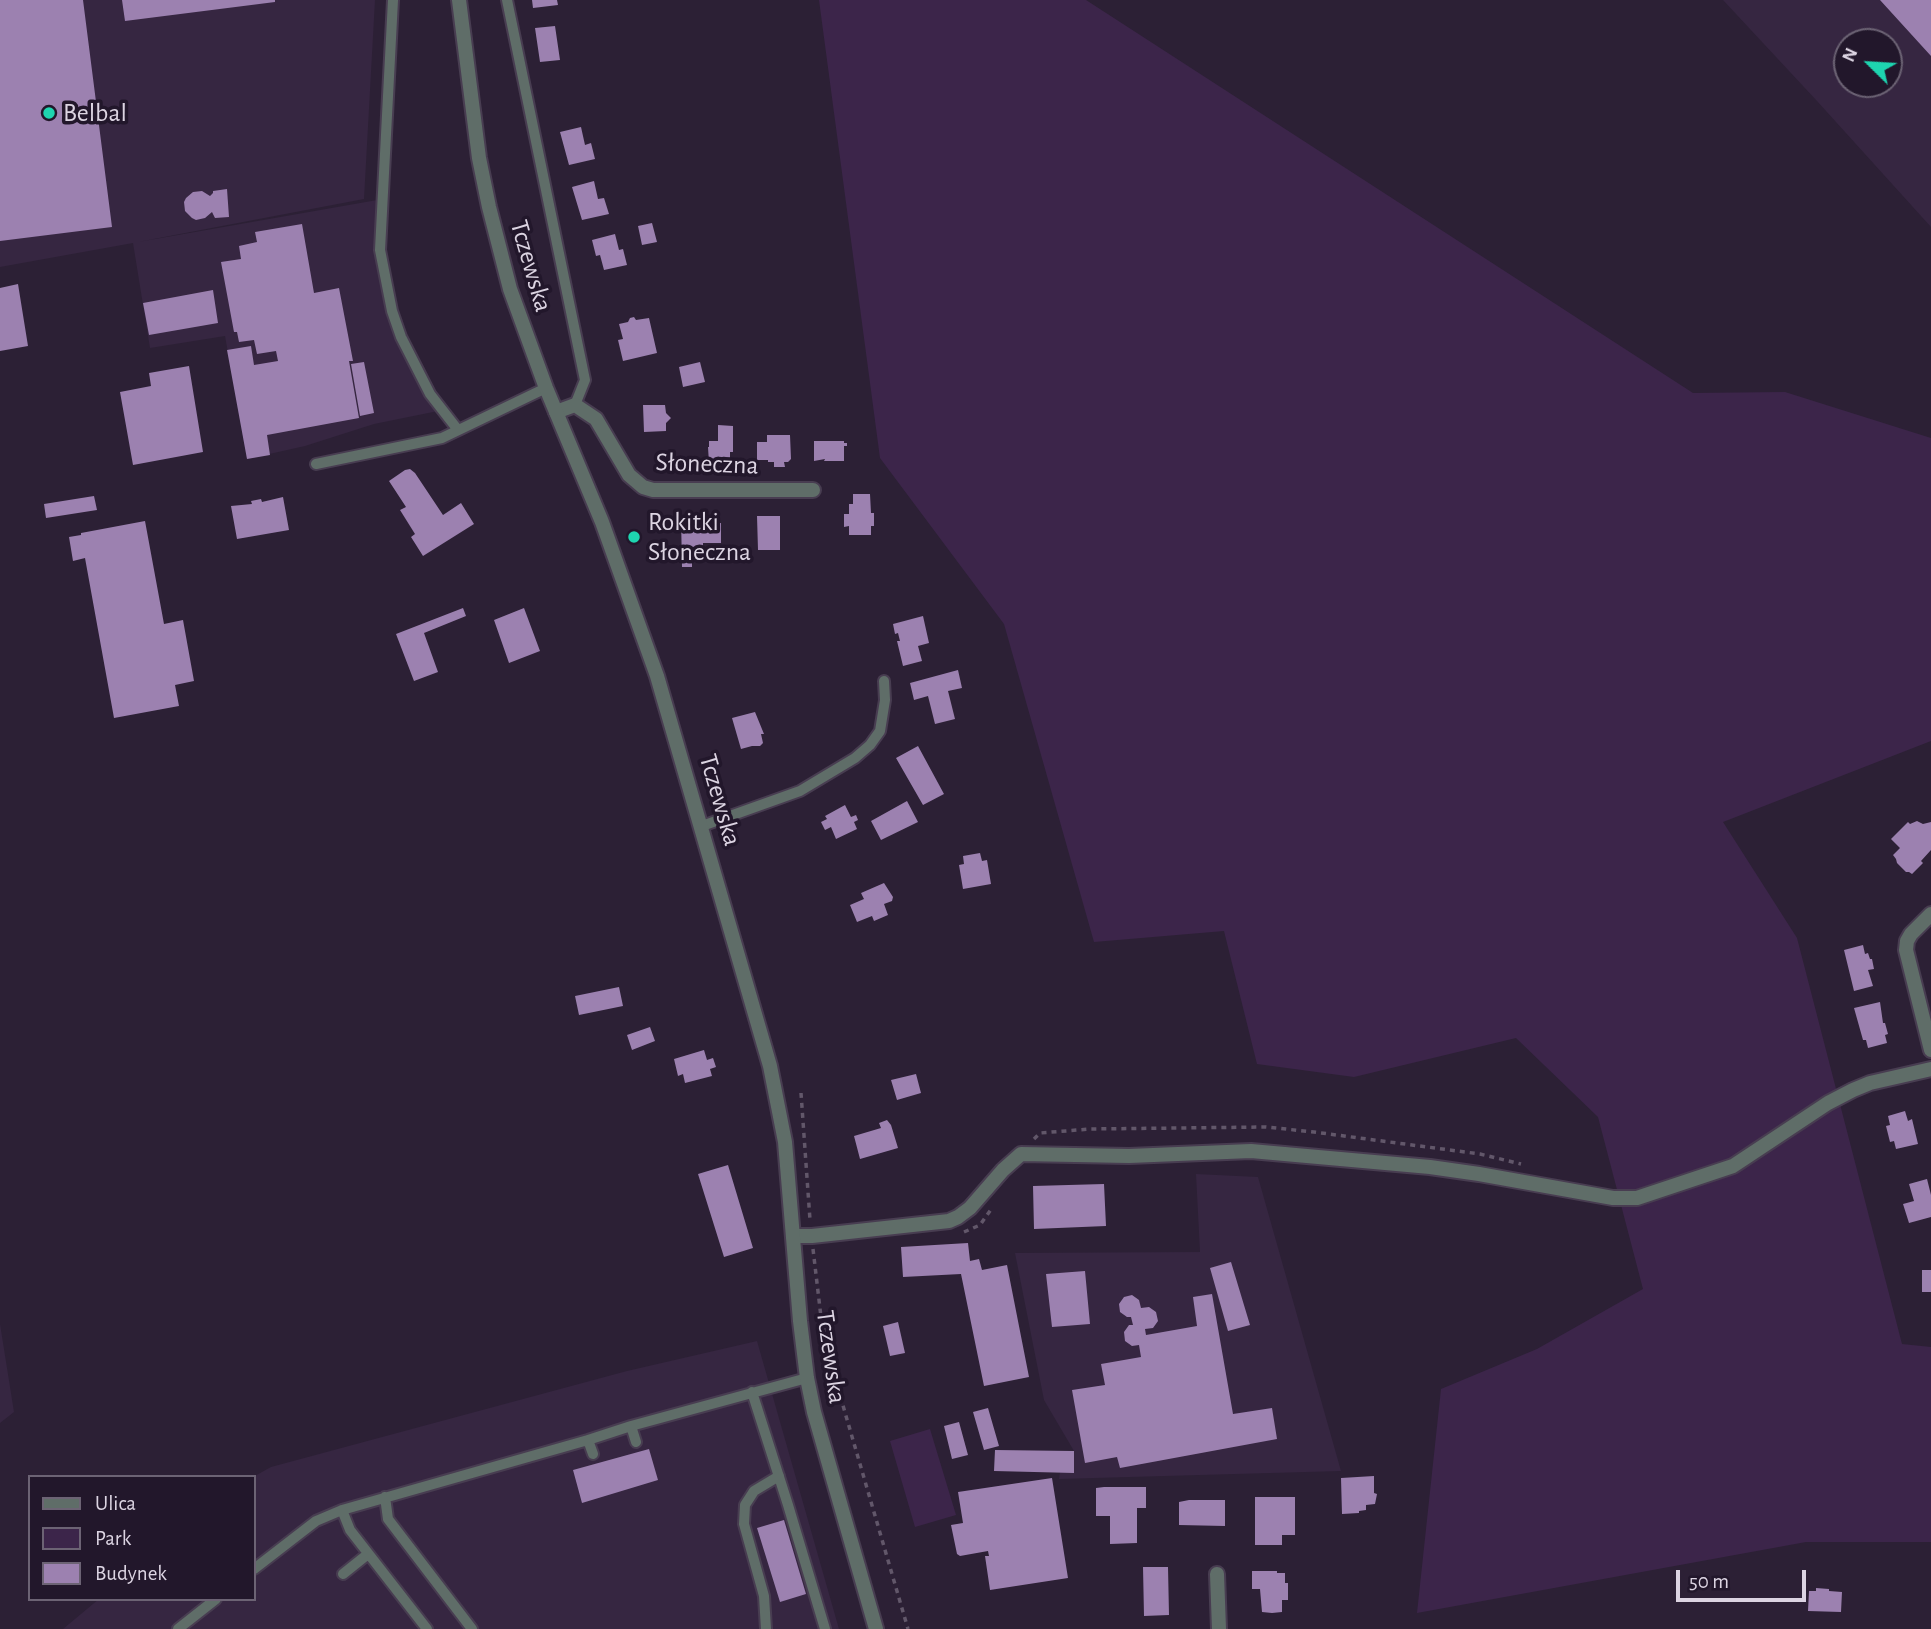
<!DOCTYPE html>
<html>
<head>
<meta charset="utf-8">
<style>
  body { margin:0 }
  #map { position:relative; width:1931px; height:1629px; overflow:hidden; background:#2c2035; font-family:"Alegreya Sans",sans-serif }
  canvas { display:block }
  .legend { position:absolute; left:28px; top:1475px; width:228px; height:126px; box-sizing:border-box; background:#22172b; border:2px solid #6c6374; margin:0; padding:9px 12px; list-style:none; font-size:21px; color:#dcd4e2 }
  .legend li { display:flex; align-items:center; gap:14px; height:35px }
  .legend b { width:35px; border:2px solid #6c6374 }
  .north { position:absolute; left:1833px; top:28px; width:70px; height:70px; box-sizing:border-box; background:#22172b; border:2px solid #6c6374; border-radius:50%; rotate:294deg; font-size:19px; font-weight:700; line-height:28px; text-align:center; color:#dcd4e2 }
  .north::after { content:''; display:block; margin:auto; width:24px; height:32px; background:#1ed5b0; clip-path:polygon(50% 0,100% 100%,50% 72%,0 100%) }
  .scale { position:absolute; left:1676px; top:1570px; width:130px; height:32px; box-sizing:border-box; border:4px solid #dcd4e2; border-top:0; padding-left:9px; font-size:21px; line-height:24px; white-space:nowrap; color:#dcd4e2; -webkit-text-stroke:5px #22172b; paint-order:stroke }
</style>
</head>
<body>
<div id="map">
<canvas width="1931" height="1629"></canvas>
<ul class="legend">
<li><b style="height:9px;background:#5f6d68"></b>Ulica</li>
<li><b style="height:19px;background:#3c254a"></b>Park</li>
<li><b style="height:19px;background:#9c81b0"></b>Budynek</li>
</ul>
<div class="north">N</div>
<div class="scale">50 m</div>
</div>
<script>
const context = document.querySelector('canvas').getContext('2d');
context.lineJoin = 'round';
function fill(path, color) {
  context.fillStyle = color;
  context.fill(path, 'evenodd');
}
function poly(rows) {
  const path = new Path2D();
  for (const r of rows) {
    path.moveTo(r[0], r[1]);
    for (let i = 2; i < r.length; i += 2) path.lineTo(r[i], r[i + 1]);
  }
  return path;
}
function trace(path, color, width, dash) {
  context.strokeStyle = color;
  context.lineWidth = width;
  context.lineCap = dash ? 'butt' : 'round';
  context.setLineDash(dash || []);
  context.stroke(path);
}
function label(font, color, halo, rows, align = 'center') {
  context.font = font + ' "Alegreya Sans",sans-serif';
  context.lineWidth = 7;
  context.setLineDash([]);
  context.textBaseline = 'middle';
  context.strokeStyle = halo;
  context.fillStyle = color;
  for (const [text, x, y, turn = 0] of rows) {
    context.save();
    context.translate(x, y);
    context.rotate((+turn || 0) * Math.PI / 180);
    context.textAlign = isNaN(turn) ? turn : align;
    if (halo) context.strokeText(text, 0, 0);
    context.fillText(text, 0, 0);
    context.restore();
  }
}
const built = poly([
  [0,0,375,0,364,199,138,242,383,199,382,282,403,349,443,410,374,424,305,446,247,459,225,336,150,348,133,243,0,267],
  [1723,0,1931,0,1931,227,1817,101],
  [1847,42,1889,42,1889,84,1847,84],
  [1196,1174,1258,1177,1341,1471,1059,1479,1060,1472,1074,1472,1074,1451,1044,1400,1015,1253,1200,1252],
  [0,1324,14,1412,0,1423],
  [757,1341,839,1629,63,1629,99,1599,254,1599,253,1477,271,1467,627,1371]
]);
const green = poly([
  [819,0,1086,0,1693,393,1785,392,1931,438,1931,741,1723,822,1797,938,1902,1344,1931,1347,1931,1542,1806,1542,1417,1613,1441,1389,1537,1349,1643,1289,1598,1117,1516,1038,1354,1077,1257,1064,1224,931,1094,942,1004,624,880,458],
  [930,1429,956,1515,915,1527,890,1441]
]);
const building = poly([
  [0,0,83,0,112,227,0,241],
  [122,0,275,0,275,2,125,21],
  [532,0,557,0,558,5,533,8],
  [1880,0,1931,0,1931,56],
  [555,26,560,60,540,62,535,28],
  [581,127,585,145,591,143,595,159,569,165,560,132],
  [594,181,598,199,604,198,609,214,582,220,572,187],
  [227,189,229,217,215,218,212,212,205,218,196,220,192,218,185,211,184,202,186,198,193,192,202,191,210,196,213,193,213,191],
  [652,223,657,242,642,245,638,226],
  [302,224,314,293,339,288,353,361,349,361,359,418,267,435,270,455,247,459,227,350,251,346,254,365,278,361,276,351,257,354,254,340,239,342,237,332,234,332,221,262,241,259,239,246,257,242,255,232],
  [615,234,619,250,623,249,627,265,604,270,600,255,596,256,592,240],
  [18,284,28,346,0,351,0,288],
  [213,290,218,323,149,335,143,303],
  [634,317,636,320,649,318,657,353,623,361,618,340,623,339,619,324,628,322,630,318],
  [364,362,374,413,360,416,351,364],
  [700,362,705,382,683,387,679,367],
  [189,366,203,452,133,465,120,392,151,386,149,373],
  [643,405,665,405,666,413,671,418,666,423,666,431,644,432],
  [718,425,733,426,733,452,730,452,730,462,709,463,708,447,709,447,709,441,718,441],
  [767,435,790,435,791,459,788,462,784,462,785,467,774,467,774,462,768,462,768,460,757,460,757,442,767,442],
  [814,441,844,441,844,443,847,443,847,446,844,446,844,461,824,461,825,459,814,461],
  [410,469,415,473,443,515,461,503,474,524,423,556,411,537,415,534,400,510,406,507,389,481,405,470],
  [853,494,870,494,871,513,874,513,874,526,871,526,871,535,849,535,849,526,844,527,844,514,849,514,849,504,853,504],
  [94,496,97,510,46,518,44,504],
  [283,497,289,530,237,539,231,506,252,504,251,501,261,499,262,502],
  [757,516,780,516,780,550,758,550],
  [681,517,691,517,691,523,721,523,721,543,703,543,703,558,692,558,692,567,682,567],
  [145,521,164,624,183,620,194,681,175,685,179,706,114,718,85,558,73,561,69,537,81,535,81,533],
  [463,608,466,616,424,633,438,672,414,681,396,634],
  [524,608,540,651,509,663,494,620],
  [923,616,929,643,918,646,922,661,903,666,897,641,900,641,898,633,895,634,893,624],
  [958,670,962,688,948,691,955,719,935,724,928,696,914,700,910,683],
  [755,712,764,734,761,734,763,743,760,746,752,746,741,749,732,718],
  [918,746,944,794,923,805,896,758],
  [907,801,918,822,881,840,871,821],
  [845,805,851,817,856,815,858,820,854,822,857,829,836,839,831,827,825,830,821,822,827,819,825,816],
  [1917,821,1923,824,1931,822,1931,850,1921,861,1923,863,1912,874,1909,872,1906,872,1897,863,1896,859,1893,855,1900,848,1891,839,1908,822,1910,824],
  [980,853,982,861,987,860,991,884,963,889,959,865,964,864,963,856],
  [884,883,893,897,892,901,884,904,888,915,874,921,872,916,857,922,850,905,864,899,861,893],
  [1863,945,1865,954,1868,953,1870,959,1872,959,1874,969,1868,970,1873,986,1854,991,1844,950],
  [619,987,623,1006,579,1015,575,996],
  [1880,1002,1883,1023,1885,1023,1888,1034,1885,1035,1887,1043,1868,1048,1866,1040,1863,1040,1854,1008],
  [650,1027,655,1041,632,1050,627,1035],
  [704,1050,707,1060,713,1058,716,1067,710,1069,712,1076,685,1083,683,1074,678,1076,674,1059],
  [916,1074,921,1093,897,1100,891,1080],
  [1905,1111,1908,1121,1912,1119,1918,1144,1896,1149,1894,1141,1890,1142,1886,1126,1890,1125,1888,1116],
  [887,1120,891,1125,898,1148,860,1159,854,1136,881,1128,879,1123],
  [728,1165,753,1248,724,1257,698,1174],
  [1927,1179,1931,1195,1931,1217,1909,1223,1903,1204,1914,1201,1909,1184],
  [1104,1184,1106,1226,1034,1229,1033,1186],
  [968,1243,970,1261,979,1259,982,1270,1007,1265,1029,1377,984,1386,961,1274,903,1277,901,1247],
  [1231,1262,1250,1325,1228,1331,1210,1268],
  [1922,1270,1931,1270,1931,1292,1922,1292],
  [1085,1271,1090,1324,1052,1327,1046,1274],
  [1212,1294,1233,1414,1272,1408,1277,1439,1120,1468,1117,1457,1085,1463,1072,1390,1105,1385,1101,1364,1141,1357,1139,1345,1132,1346,1125,1341,1124,1332,1129,1325,1133,1325,1131,1317,1127,1317,1120,1312,1119,1304,1124,1297,1132,1295,1139,1300,1141,1308,1149,1307,1156,1312,1158,1321,1153,1328,1145,1329,1146,1335,1197,1326,1193,1297],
  [898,1322,905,1353,890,1356,883,1326],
  [988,1408,999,1446,984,1450,973,1412],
  [959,1422,968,1455,952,1459,944,1426],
  [649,1449,658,1480,582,1503,573,1470],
  [995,1450,1074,1451,1074,1473,994,1471],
  [1374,1476,1374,1493,1377,1494,1375,1504,1366,1505,1366,1510,1359,1511,1359,1513,1342,1514,1341,1478],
  [1052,1478,1068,1578,990,1590,985,1556,989,1556,988,1551,960,1556,957,1554,951,1525,963,1523,958,1492],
  [1104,1487,1146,1487,1146,1508,1137,1508,1137,1543,1110,1544,1110,1516,1096,1516,1096,1488],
  [1255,1497,1295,1497,1295,1535,1282,1535,1282,1545,1255,1545],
  [1189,1500,1225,1500,1225,1526,1179,1525,1179,1502],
  [784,1520,806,1594,780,1602,757,1528],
  [1143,1567,1168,1567,1169,1615,1144,1616],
  [1252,1571,1277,1571,1277,1573,1285,1573,1285,1583,1288,1583,1288,1600,1282,1600,1282,1612,1272,1613,1262,1612,1260,1589,1252,1589],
  [1816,1588,1829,1589,1829,1591,1842,1592,1841,1612,1808,1611,1809,1591,1816,1591]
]);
const path = poly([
  [801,1093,810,1220],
  [1034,1139,1040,1133,1090,1129,1266,1127,1314,1132,1480,1154,1521,1164],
  [964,1232,980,1225,992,1208],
  [813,1249,821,1317,837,1385,908,1629]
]);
const service = poly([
  [393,0,380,250,392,311,401,337,430,394,458,430],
  [507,0,585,380,575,405],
  [316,464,442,438,546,388],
  [702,826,800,791,855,758,870,745,880,731,885,700,884,681],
  [752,1392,788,1505,825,1629],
  [631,1426,636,1442],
  [588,1440,593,1454],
  [385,1497,388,1519,472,1629],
  [342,1510,350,1530,427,1629],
  [254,1569,316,1521,342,1510,588,1440,631,1426,807,1378],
  [343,1574,368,1554],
  [178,1629,216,1599],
  [766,1629,764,1596,744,1524,745,1505,754,1491,779,1476]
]);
const minor = poly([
  [556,412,575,405,596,419,629,475,643,487,653,490,813,490],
  [1931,914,1911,934,1907,941,1906,950,1931,1050],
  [793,1236,812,1236,949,1221,958,1217,970,1208,1003,1170,1021,1154,1129,1156,1251,1151,1430,1167,1479,1174,1613,1198,1637,1198,1733,1166,1828,1103,1853,1090,1870,1083,1931,1069],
  [1217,1574,1219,1629]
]);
const tertiary = poly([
  [459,0,479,158,489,207,510,289,546,388,602,522,657,676,770,1066,785,1142,800,1321,807,1378,814,1412,876,1629]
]);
const markers = [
  [49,113,7,"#1ed5b0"],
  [634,537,7,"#1ed5b0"]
];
const poiNames = [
  ["Belbal",63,113],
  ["Rokitki",648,522],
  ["Słoneczna",648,552]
];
const streetNames = [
  ["Tczewska",531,266,74],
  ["Słoneczna",707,464,2],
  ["Tczewska",720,800,74],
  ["Tczewska",831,1357,82]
];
fill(built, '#362641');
fill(green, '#3c254a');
fill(building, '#9c81b0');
trace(service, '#483d51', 14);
trace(minor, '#483d51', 18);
trace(tertiary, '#483d51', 18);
trace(path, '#62576a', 3.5, [5, 5]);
trace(service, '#5f6d68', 10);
trace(minor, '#5f6d68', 14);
trace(tertiary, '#5f6d68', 14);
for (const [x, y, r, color] of markers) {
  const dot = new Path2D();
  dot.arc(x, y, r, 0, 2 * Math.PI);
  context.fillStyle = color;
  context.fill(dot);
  trace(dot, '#22172b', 2.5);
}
label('26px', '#dcd4e2', '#22172b', poiNames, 'left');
label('26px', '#dcd4e2', '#22172b', streetNames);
</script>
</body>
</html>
